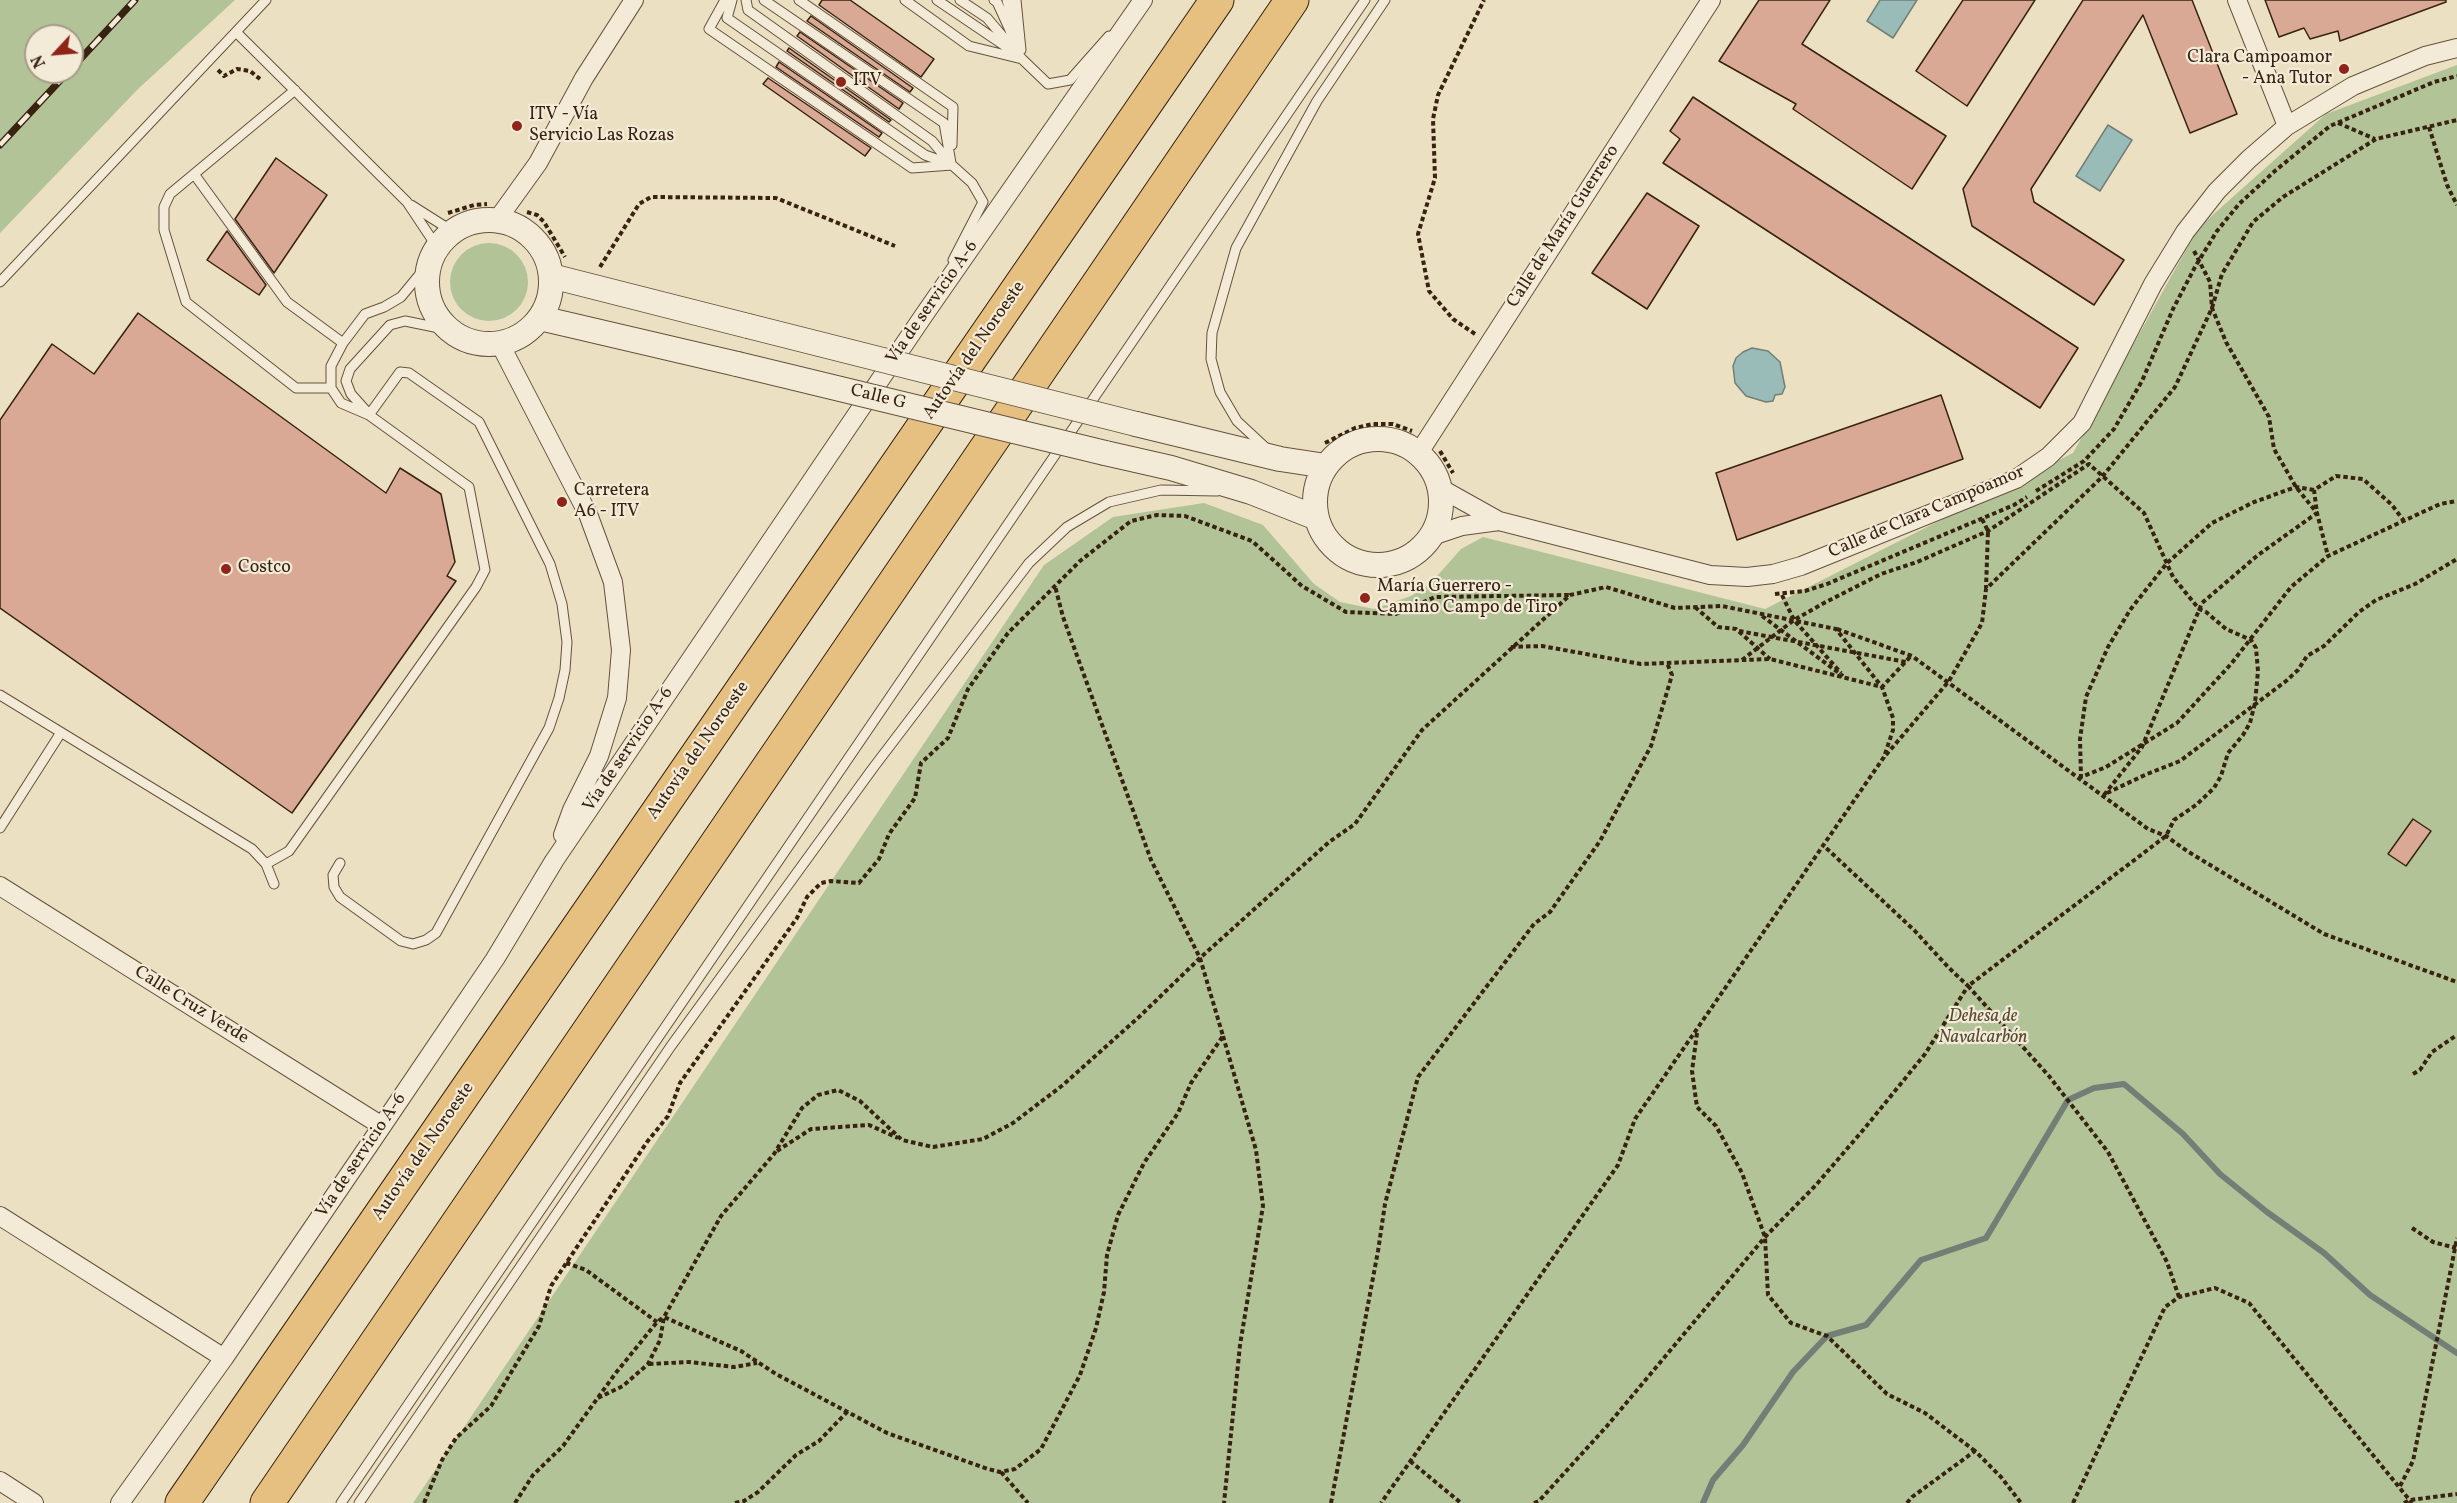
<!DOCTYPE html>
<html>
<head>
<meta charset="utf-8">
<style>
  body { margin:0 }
  #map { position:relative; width:2457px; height:1503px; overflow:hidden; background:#ece0c2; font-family:Vollkorn,serif }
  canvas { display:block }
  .north { position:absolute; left:24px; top:24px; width:60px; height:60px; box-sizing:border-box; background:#f3ebd7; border:2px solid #a89b88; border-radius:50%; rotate:244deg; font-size:16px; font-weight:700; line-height:24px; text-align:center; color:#382311 }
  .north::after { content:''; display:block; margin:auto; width:21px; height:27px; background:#8f2418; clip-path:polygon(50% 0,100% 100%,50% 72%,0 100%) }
</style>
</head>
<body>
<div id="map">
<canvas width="2457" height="1503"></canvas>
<div class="north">N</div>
</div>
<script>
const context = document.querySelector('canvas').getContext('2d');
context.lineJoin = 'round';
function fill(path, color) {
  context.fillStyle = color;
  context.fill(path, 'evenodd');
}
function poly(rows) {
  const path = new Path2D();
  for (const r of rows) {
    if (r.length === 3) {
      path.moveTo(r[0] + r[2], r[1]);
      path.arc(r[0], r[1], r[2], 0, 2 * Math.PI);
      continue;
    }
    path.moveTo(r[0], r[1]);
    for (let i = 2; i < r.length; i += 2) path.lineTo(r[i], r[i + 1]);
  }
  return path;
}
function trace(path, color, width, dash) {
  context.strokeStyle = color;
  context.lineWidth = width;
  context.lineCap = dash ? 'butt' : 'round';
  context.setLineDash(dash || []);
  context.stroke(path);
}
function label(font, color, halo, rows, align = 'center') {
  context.font = font + ' Vollkorn,serif';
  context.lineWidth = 4.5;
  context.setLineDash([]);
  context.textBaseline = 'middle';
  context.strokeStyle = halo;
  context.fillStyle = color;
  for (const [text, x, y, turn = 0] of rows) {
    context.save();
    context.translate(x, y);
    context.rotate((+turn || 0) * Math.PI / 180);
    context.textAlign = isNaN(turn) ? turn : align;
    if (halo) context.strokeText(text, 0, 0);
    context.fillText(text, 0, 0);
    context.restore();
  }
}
const green = poly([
  [0,0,235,0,138,89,0,233],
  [36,36,72,36,72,72,36,72],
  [2457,65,2457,1503,413,1503,1044,565,1113,517,1204,503,1263,525,1314,584,1340,602,1374,609,1411,596,1430,584,1461,549,1483,537,1765,609,2073,453,2198,228,2326,114],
  [489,282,39]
]);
const water = poly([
  [1880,0,1917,0,1893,38,1867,21,1880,0],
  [2108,125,2132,140,2100,191,2076,176,2108,125],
  [1752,348,1768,351,1780,362,1785,387,1782,394,1775,395,1773,401,1766,402,1746,396,1735,383,1733,366,1736,358,1743,352,1752,348]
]);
const stream = poly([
  [1703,1503,1713,1480,1743,1445,1793,1372,1827,1336,1866,1325,1921,1260,1986,1238,2068,1100,2094,1088,2124,1084,2183,1134,2220,1174,2267,1212,2324,1253,2370,1295,2457,1353]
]);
const building = poly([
  [822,0,850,0,934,59,921,77,819,5,822,0],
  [1759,0,1830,0,1802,44,1946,136,1912,189,1793,109,1796,104,1719,61,1759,0],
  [1963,0,2035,0,1967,106,1916,71,1963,0],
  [2083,0,2192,0,2237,114,2190,133,2143,15,2031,189,2034,202,2124,260,2094,305,1972,226,1963,189,2083,0],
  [2265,0,2446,0,2446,2,2340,41,2338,31,2310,39,2304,28,2279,37,2265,0],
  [811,16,913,88,910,92,807,21,811,16],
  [800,32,903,103,899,109,797,36,800,32],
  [789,48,891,120,889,122,787,51,789,48],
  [779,62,882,133,879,137,776,67,779,62],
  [768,78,871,148,865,156,763,84,768,78],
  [1693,97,2078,348,2040,408,1663,163,1680,139,1670,131,1693,97],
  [276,158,327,195,274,273,235,219,276,158],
  [1647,193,1699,226,1647,309,1592,273,1647,193],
  [227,231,266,285,259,295,207,260,227,231],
  [138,313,386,493,400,468,441,494,455,562,447,576,456,581,292,813,0,608,0,420,52,344,94,374,138,313],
  [1941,395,1963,459,1737,540,1716,473,1941,395],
  [2413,819,2431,831,2406,866,2388,854,2413,819]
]);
const path = poly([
  [218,70,224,76,237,69,250,71,260,79],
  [2338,123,2375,139],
  [2429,127,2447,185,2457,205],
  [527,212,537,215,544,222,565,257],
  [448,213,474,205,487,204],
  [2194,251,2210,282,2212,308,2226,342,2269,417,2274,449,2296,487,2317,513,2328,556],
  [600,267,639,204,651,197,776,198,895,246],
  [1475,334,1453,319,1429,291,1418,234,1435,178,1433,119,1438,95,1484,0],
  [1325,443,1355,428,1373,424,1393,424,1412,431],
  [1440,451,1453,473],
  [2314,490,2296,487,2254,502,2212,523,2167,563,2130,610,2108,647,2086,697,2080,739,2081,777,2106,767,2177,723,2231,664,2291,587,2328,556,2440,504,2457,501],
  [2036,491,2084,461,2114,429,2142,381,2173,309,2195,267,2217,231,2239,204,2276,170,2330,126,2434,82,2457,76],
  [1982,519,1988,531,1986,588],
  [1775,594,1805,591,1827,584,2014,505,2027,497],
  [1782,595,1794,620,1841,673],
  [1695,607,1718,627,1736,629,1770,659],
  [1762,616,1843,676],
  [1837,629,1912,656,2148,829,2166,836,2187,851,2324,934,2457,982],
  [1739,631,1906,662],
  [1511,647,1542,646,1641,664,1770,659,1882,687,1911,656],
  [1742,660,1794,620,1824,603,1881,574,1917,562,1988,531,2089,464,2144,513,2173,577,2199,609,2206,612,2226,629,2251,640,2256,648,2258,671,2255,703,2250,723,2243,735,2228,753,2221,776,2214,788,2196,805,2174,820,2166,836,1968,986,2049,1076,2108,1152,2167,1262,2179,1297],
  [1886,755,1949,681,1982,623,1986,589,2102,477,2175,387,2212,308,2222,274,2253,222,2283,197,2376,139,2457,120],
  [2107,793,2147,774,2180,761,2286,681,2298,670,2307,656,2324,646,2359,612,2376,600,2415,584,2457,559],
  [2104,795,2142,747,2202,603,2258,555,2317,513,2314,490,2336,476,2363,479,2392,505,2404,521],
  [1697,1033,1692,1071,1697,1107,1716,1126,1742,1173,1765,1237,1768,1295,1791,1323,1827,1336,1887,1394,1925,1413,1975,1451],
  [1223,1036,1256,1150,1263,1206,1240,1345,1224,1503],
  [2413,1074,2420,1070,2432,1052,2457,1035],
  [777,1151,811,1129,869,1125,898,1138],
  [2412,1228,2433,1242,2456,1248],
  [566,1263,586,1270,657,1322],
  [649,1364,689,1362,734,1367,757,1363],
  [598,1398,623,1386,648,1364,660,1340,664,1317,721,1216,774,1154,802,1108,818,1095,838,1090,860,1101,902,1140,933,1147,983,1139,1013,1123,1063,1085,1139,1017,1200,958,1151,860,1063,617,1055,586],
  [1410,1461,1461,1503],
  [1001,1472,1028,1503],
  [2400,1486,2413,1461,2457,1238],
  [424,1503,442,1460,456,1438,491,1406,539,1326,551,1286,647,1142,668,1116,680,1083,797,918,807,897,821,883,831,881,859,883,879,859,889,834,915,798,921,763,948,738,968,689,1008,633,1080,561,1131,521,1157,515,1185,516,1252,541,1302,586,1346,612,1396,614,1435,597,1569,595],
  [515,1503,533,1475,563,1446,615,1374,657,1322,664,1317,741,1351,776,1374,887,1433,988,1469,1000,1472,1015,1469,1041,1449,1080,1375,1096,1328,1104,1292,1107,1255,1118,1215,1144,1163,1178,1113,1191,1083,1223,1036,1200,958,1329,842,1355,824,1422,730,1570,595,1606,587,1675,608,1722,606,1836,629,1882,687,1893,718,1893,730,1884,757,1635,1119,1618,1165,1381,1503],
  [735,1503,744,1501,758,1492,796,1455,819,1441,848,1411],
  [1331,1503,1378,1251,1385,1204,1418,1077,1534,924,1550,912,1600,841,1651,746,1672,675,1667,663],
  [1534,1503,1539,1501,1607,1426,1765,1237,1816,1185,1864,1129,1925,1054,1968,986,1948,967,1915,931,1823,845],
  [1907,1503,1912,1497,1975,1451,2001,1477,2021,1503],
  [2073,1503,2165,1307,2179,1297,2215,1288,2249,1303,2412,1503],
  [2404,1503,2410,1500,2457,1494]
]);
const service = poly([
  [725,0,709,29,912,168,952,165],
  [732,0,727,18,925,155,947,163],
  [746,0,748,10,932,141,952,165,972,183,983,202,953,260],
  [764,0,944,123,951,163],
  [799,0,953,107,952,145],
  [905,0,969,46,1022,59],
  [937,0,1011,50],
  [960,0,987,18,1022,59,1048,84,1070,80,1109,36],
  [994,0,997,2,1018,48],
  [1007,0,1016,33],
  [1016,0,1021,50],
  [236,32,407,202,437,247],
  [295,90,170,194,164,207,164,230,186,302,296,388,331,388],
  [194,174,287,302,343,343],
  [411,205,452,231],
  [0,282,266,0],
  [368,413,351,394,346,381,350,369,390,325,405,321,449,330],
  [1266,448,1237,421,1220,392,1211,359,1212,333,1236,248,1317,101,1385,0],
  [0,695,252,849,266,864,274,884],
  [0,828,60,734],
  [340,863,333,875,334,887,340,897,401,941,413,944,426,940,436,933,549,728,559,698,565,670,567,642,562,604,550,564,479,422,409,373,400,372,369,415],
  [266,864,289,851,476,587,485,570,469,487,369,415,341,403,331,388,331,366,343,343,365,314,384,307,401,297,429,263],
  [341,1503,1365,0],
  [359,1503,671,1046,873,768,1029,563,1067,527,1109,502,1161,490,1217,491]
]);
const minor = poly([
  [2237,0,2287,126],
  [497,220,538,163,584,78,634,0],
  [500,344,588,514,613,582,621,650,617,698,599,756,572,810,563,835],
  [1418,454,1711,0],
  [1440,488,1499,521,1710,575,1747,577,1773,574,1801,566,2016,479,2048,457,2082,423,2153,284,2185,232,2217,191,2249,159,2287,126,2353,86,2425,56,2457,48],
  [1432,536,1462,526,1499,521],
  [0,886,382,1126],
  [0,1216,224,1358],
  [0,1481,34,1503],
  [120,1503,224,1358,382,1126,495,959,554,861,924,315,1143,0]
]);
const tertiary = poly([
  [489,282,62],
  [551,276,748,326],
  [540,318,737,364],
  [1136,424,1280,459,1326,466],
  [1378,502,63],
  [1105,453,1171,468,1251,492,1317,518]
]);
const motorway = poly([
  [182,1503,1217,0],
  [267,1503,1292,0]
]);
const rail = poly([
  [72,68,135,0],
  [0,145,68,72]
]);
const tertiaryBridge = poly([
  [748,326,1136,424],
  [737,364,1105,453]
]);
const markers = [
  [2344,69,6,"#8f2418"],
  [841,82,6,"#8f2418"],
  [517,126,6,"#8f2418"],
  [562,502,6,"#8f2418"],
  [226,569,6,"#8f2418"],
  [1365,598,6,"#8f2418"]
];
const poiNames = [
  ["Clara Campoamor",2332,59,"right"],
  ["- Ana Tutor",2332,80,"right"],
  ["ITV",853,82],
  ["ITV - Vía",529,116],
  ["Servicio Las Rozas",529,137],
  ["Carretera",574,492],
  ["A6 - ITV",574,513],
  ["Costco",238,569],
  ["María Guerrero -",1377,588],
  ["Camino Campo de Tiro",1377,609]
];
const streetNames = [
  ["Calle de María Guerrero",1564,227,-57],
  ["Vía de servicio A-6",933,303,-55],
  ["Autovía del Noroeste",975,351,-55],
  ["Calle G",878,398,14],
  ["Calle de Clara Campoamor",1927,513,-23],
  ["Vía de servicio A-6",629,750,-56],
  ["Autovía del Noroeste",699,751,-55],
  ["Calle Cruz Verde",191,1006,32],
  ["Autovía del Noroeste",424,1152,-55],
  ["Vía de servicio A-6",362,1156,-56]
];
const parkNames = [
  ["Dehesa de",1983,1018],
  ["Navalcarbón",1983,1039]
];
fill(green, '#b2c398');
fill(water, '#9abcb9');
trace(water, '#737f76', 1.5);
trace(stream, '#737f76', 6);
fill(building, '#daa995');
trace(building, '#382311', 1.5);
trace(service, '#65523d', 11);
trace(minor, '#65523d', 20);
trace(tertiary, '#65523d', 26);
trace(motorway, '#382311', 35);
trace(path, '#382311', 4, [4.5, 3]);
trace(service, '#f3ebd7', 9);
trace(minor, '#f3ebd7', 18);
trace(tertiary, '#f3ebd7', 24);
trace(motorway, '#e6c081', 33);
trace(rail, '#382311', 7);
trace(rail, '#f3ebd7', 4.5, [14]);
trace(tertiaryBridge, '#65523d', 26, []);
trace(tertiaryBridge, '#f3ebd7', 24);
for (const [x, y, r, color] of markers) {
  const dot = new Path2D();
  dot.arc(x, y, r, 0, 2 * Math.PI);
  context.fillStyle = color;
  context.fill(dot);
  trace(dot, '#f3ebd7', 2);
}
label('18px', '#382311', '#f3ebd7', poiNames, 'left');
label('18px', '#382311', '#f3ebd7', streetNames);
label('italic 18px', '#564b33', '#f3ebd7', parkNames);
</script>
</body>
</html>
